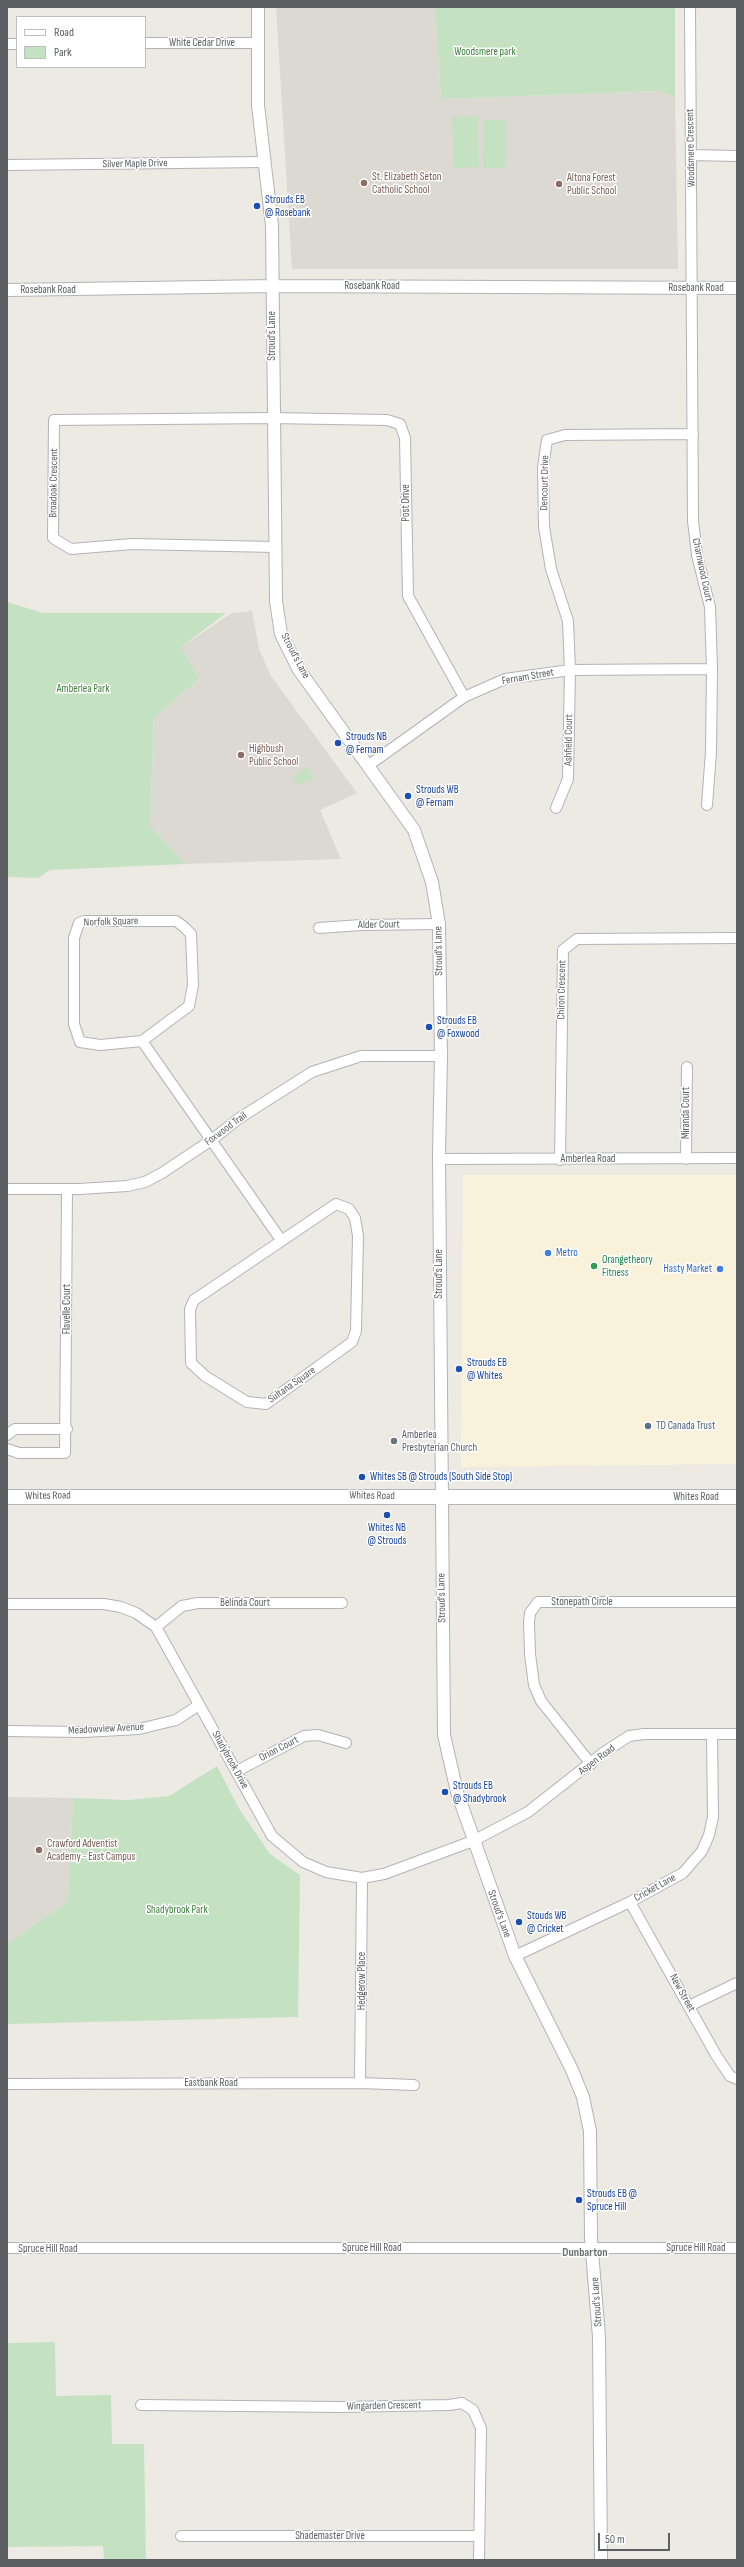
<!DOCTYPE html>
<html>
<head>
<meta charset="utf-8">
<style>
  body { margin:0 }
  #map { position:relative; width:744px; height:2567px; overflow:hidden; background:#eceae3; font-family:"Sofia Sans Condensed",sans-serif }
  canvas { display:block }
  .frame { position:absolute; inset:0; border:8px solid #5b5f62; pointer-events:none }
  .legend { position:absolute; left:16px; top:16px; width:130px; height:52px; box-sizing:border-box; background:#fff; border:1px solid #bdbfc0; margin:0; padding:5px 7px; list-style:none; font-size:12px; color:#5b5f62 }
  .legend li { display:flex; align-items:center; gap:8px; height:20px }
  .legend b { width:20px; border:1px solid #bdbfc0 }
  .scale { position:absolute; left:598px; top:2533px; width:72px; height:18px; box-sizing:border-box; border:2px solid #5b5f62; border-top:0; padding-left:5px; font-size:12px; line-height:14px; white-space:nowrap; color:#5b5f62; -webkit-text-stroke:3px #fff; paint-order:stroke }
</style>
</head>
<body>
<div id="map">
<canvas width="744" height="2567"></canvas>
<div class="frame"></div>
<ul class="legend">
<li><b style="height:5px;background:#fff"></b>Road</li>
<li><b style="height:11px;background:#c4e2c2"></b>Park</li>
</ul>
<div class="scale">50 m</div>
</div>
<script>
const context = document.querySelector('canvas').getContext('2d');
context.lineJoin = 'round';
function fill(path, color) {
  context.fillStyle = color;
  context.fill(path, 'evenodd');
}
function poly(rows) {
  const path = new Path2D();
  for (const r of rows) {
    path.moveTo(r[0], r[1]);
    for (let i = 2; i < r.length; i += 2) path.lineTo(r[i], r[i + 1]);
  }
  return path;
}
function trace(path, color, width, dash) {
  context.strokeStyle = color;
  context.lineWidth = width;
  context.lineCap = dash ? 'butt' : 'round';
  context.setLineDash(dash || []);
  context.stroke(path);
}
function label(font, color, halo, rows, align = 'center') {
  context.font = font + ' "Sofia Sans Condensed",sans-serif';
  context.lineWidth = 3;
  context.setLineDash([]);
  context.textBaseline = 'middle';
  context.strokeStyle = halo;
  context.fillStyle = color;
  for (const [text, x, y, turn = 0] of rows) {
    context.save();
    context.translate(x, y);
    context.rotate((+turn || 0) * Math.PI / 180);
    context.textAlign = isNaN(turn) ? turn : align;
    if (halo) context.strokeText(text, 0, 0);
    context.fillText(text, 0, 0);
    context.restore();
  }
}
const commercial = poly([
  [463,1175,737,1175,737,1464,461,1467]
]);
const education = poly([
  [276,7,435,7,441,99,659,91,675,97,678,269,292,269],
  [252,611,259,649,271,676,357,793,320,810,341,859,185,864,150,826,154,718,199,679,181,647,232,613],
  [7,1797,73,1798,68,1901,7,1944]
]);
const green = poly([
  [435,7,675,7,675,97,659,91,441,99],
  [478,116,479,167,454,168,452,117],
  [484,120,506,120,505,168,483,168],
  [7,602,43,613,226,613,181,647,199,679,154,718,150,826,185,864,50,870,38,878,7,877],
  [307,767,313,777,299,786,293,777],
  [217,1766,238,1807,270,1854,300,1875,298,2017,7,2024,7,1944,68,1901,73,1798,128,1800,169,1796],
  [55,2342,56,2396,111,2395,112,2444,144,2444,146,2560,104,2560,103,2546,7,2547,7,2343]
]);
const minor = poly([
  [690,7,693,521,697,555,710,607,712,669,711,752,707,805],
  [145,43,258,43],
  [7,44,17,44],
  [691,155,737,156],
  [7,165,263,162],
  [275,547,132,544,71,549,53,538,54,420,272,418,387,420,400,424,405,438,408,596,464,697],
  [369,765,464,697,505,679,570,670,712,669],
  [556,808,568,779,570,670,568,621,551,569,544,527,543,467,547,440,565,435,693,434],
  [84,921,176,921,183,926,191,934,193,985,189,1006,142,1041,100,1045,80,1042,74,1024,74,938,79,923,84,921],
  [319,928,361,925,439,924],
  [142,1041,281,1240],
  [440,1159,737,1158],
  [686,1159,687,1067],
  [560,1160,563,950,577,939,737,938],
  [7,1189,79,1189,127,1186,145,1182,162,1173,213,1139,238,1119,312,1072,361,1056,441,1056],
  [336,1204,349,1209,355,1218,358,1236,356,1331,352,1342,266,1404,247,1402,205,1376,191,1363,190,1309,194,1300,336,1204],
  [7,1435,15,1429,67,1429],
  [7,1449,19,1453,65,1453,67,1189],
  [7,1604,104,1604,121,1607,136,1613,156,1627,272,1836,303,1862,326,1872,362,1878,384,1874,473,1841,528,1812,603,1753,629,1736,644,1734,737,1734],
  [156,1627,182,1606,198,1603,342,1603],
  [7,1731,83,1732,139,1729,176,1720,199,1705],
  [591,1764,541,1701,534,1685,530,1654,529,1622,530,1613,538,1602,737,1602],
  [237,1771,304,1736,318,1735,346,1743],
  [630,1902,716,2055,730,2076,737,2079],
  [515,1956,630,1902,683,1873,702,1851,709,1835,713,1817,712,1734],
  [689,2006,737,1983],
  [360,2083,362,1878],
  [7,2084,360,2083,414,2085],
  [7,2248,737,2248],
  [141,2405,340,2407,449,2405,462,2403,473,2410,481,2428,479,2560],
  [181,2536,479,2536]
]);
const tertiary = poly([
  [258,7,258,105,272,226,276,601,281,634,299,670,414,830,432,882,439,924,441,1056,439,1154,444,1735,457,1792,515,1956,572,2070,583,2097,590,2131,591,2239,599,2337,601,2560],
  [7,290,273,286,737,288]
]);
const secondary = poly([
  [7,1497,737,1497]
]);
const markers = [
  [364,183,4,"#8d6e63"],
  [559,184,4,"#8d6e63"],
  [257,206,4,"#1a4fb4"],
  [338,743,4,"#1a4fb4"],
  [241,755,4,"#8d6e63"],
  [408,796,4,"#1a4fb4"],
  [429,1027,4,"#1a4fb4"],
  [548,1253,4,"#3f7fe0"],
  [594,1266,4,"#2e9e5b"],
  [720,1269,4,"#3f7fe0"],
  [459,1369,4,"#1a4fb4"],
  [648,1426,4,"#5c6f8a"],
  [394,1441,4,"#6b7280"],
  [362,1477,4,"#1a4fb4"],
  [387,1515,4,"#1a4fb4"],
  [445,1792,4,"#1a4fb4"],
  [39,1850,4,"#8d6e63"],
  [519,1922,4,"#1a4fb4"],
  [579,2200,4,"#1a4fb4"]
];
const streetNames = [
  ["White Cedar Drive",202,43],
  ["Woodsmere Crescent",691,148,-91],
  ["Silver Maple Drive",135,164,-1],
  ["Rosebank Road",372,286],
  ["Rosebank Road",696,288],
  ["Rosebank Road",48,290],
  ["Stroud's Lane",272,336,-90],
  ["Broadoak Crescent",54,483,-89],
  ["Dencourt Drive",545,483,-89],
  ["Post Drive",406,503,-90],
  ["Charnwood Court",702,570,78],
  ["Stroud's Lane",295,656,62],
  ["Fernam Street",528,677,-10],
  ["Ashfield Court",569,740,-89],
  ["Norfolk Square",111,922,-2],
  ["Alder Court",379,925,-1],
  ["Stroud's Lane",439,951,-91],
  ["Chiron Crescent",562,990,-89],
  ["Miranda Court",686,1113,-90],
  ["Foxwood Trail",226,1129,-36],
  ["Amberlea Road",588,1159],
  ["Stroud's Lane",439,1274,-90],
  ["Flavelle Court",67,1309,-90],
  ["Sultana Square",292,1385,-35],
  ["Whites Road",48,1496,-1],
  ["Whites Road",372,1496,1],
  ["Whites Road",696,1497],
  ["Stroud's Lane",442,1598,-91],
  ["Stonepath Circle",582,1602],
  ["Belinda Court",245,1603],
  ["Meadowview Avenue",106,1729,-3],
  ["Orion Court",279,1749,-27],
  ["Shadybrook Drive",230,1760,61],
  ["Aspen Road",597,1760,-37],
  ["Cricket Lane",655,1888,-29],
  ["Stroud's Lane",499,1914,70],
  ["Hedgerow Place",362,1981,-90],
  ["New Street",682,1993,61],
  ["Eastbank Road",211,2083],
  ["Spruce Hill Road",372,2248],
  ["Spruce Hill Road",696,2248],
  ["Spruce Hill Road",48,2249],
  ["Stroud's Lane",597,2302,-94],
  ["Wingarden Crescent",384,2406,-1],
  ["Shademaster Drive",330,2536]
];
const parkNames = [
  ["Woodsmere park",485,52],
  ["Amberlea Park",83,689],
  ["Shadybrook Park",177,1910]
];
const educationNames = [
  ["St. Elizabeth Seton",372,177],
  ["Catholic School",372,190],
  ["Altona Forest",567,178],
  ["Public School",567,191],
  ["Highbush",249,749],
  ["Public School",249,762],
  ["Crawford Adventist",47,1844],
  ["Academy - East Campus",47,1857]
];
const transitNames = [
  ["Strouds EB",265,200],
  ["@ Rosebank",265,213],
  ["Strouds NB",346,737],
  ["@ Fernam",346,750],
  ["Strouds WB",416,790],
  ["@ Fernam",416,803],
  ["Strouds EB",437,1021],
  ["@ Foxwood",437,1034],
  ["Strouds EB",467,1363],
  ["@ Whites",467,1376],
  ["Whites SB @ Strouds (South Side Stop)",370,1477],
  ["Whites NB",387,1528,"center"],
  ["@ Strouds",387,1541,"center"],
  ["Strouds EB",453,1786],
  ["@ Shadybrook",453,1799],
  ["Stouds WB",527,1916],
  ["@ Cricket",527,1929],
  ["Strouds EB @",587,2194],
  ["Spruce Hill",587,2207]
];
const shopNames = [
  ["Metro",556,1253],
  ["Hasty Market",712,1269,"right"]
];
const leisureNames = [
  ["Orangetheory",602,1260],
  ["Fitness",602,1273]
];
const serviceNames = [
  ["TD Canada Trust",656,1426]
];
const worshipNames = [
  ["Amberlea",402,1435],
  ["Presbyterian Church",402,1448]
];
const neighbourhoodNames = [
  ["Dunbarton",585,2253]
];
fill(commercial, '#faf1db');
fill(education, '#dcd9d2');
fill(green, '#c4e2c2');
trace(minor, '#b1b4b7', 12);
trace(tertiary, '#b1b4b7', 14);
trace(secondary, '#b2b6b9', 16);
trace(minor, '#fff', 10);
trace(tertiary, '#fff', 12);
trace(secondary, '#fff', 14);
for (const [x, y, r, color] of markers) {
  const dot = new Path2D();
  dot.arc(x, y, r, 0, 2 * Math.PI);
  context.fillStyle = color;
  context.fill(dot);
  trace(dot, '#fff', 1.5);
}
label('11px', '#5b5f62', '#fff', streetNames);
label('11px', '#3e7f3d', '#fff', parkNames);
label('11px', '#785e54', '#fff', educationNames, 'left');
label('11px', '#164399', '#fff', transitNames, 'left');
label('11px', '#366cbe', '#fff', shopNames, 'left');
label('11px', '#27864d', '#fff', leisureNames, 'left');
label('11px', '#4e5e75', '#fff', serviceNames, 'left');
label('11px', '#5b616d', '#fff', worshipNames, 'left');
label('bold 12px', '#6d7174', '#fff', neighbourhoodNames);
</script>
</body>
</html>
